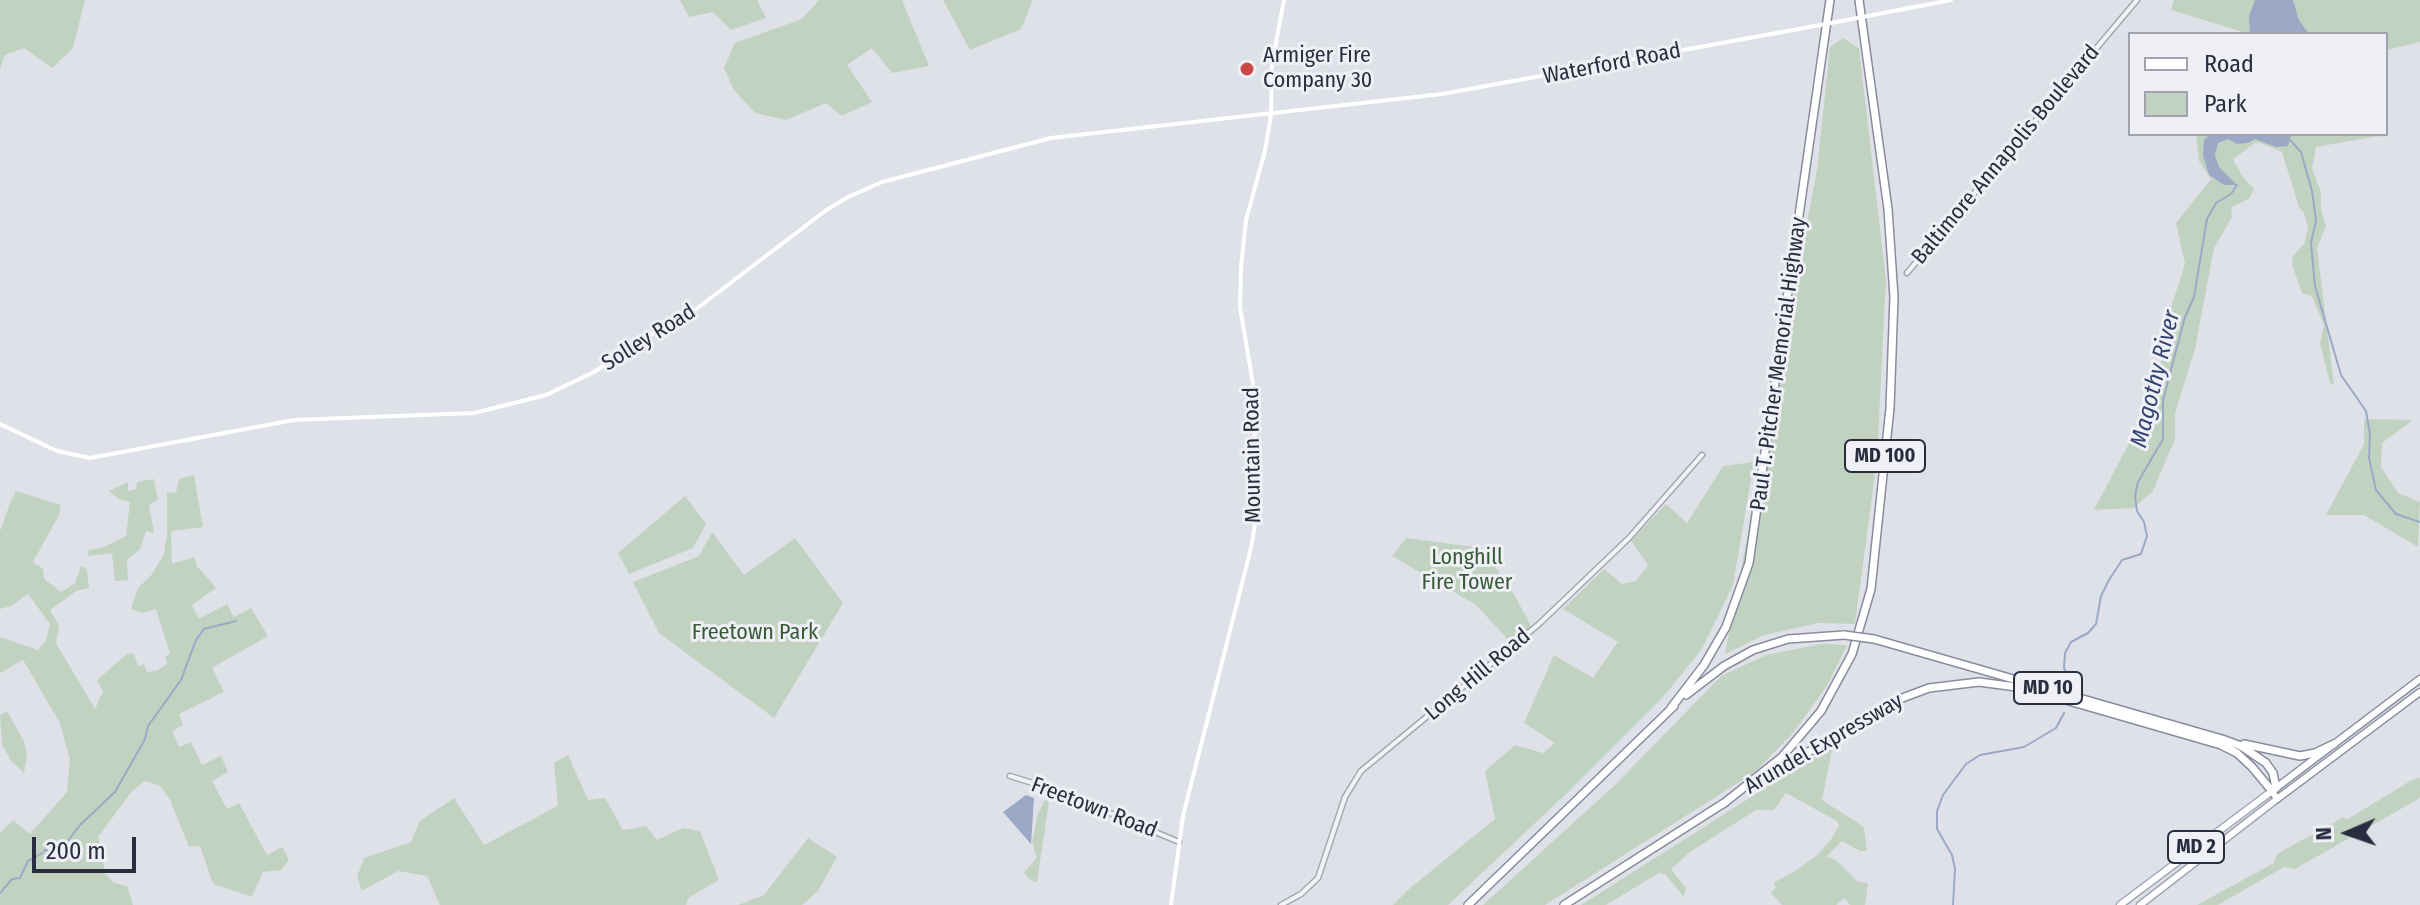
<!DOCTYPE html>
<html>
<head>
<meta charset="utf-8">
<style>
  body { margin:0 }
  #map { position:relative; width:2420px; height:905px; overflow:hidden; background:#dfe1e8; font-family:"Fira Sans Condensed",sans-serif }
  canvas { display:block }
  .legend { position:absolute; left:2128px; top:32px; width:260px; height:104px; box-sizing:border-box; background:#eff0f6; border:2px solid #a0a2ad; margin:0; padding:10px 14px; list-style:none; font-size:24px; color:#292d3f }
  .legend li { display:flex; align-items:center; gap:16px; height:40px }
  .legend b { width:40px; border:2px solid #a0a2ad }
  .north { position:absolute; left:2308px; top:793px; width:80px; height:80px; -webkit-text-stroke:6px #eff0f6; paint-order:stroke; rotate:268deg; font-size:22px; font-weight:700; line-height:32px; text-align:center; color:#292d3f }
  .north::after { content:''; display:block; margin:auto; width:28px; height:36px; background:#292d3f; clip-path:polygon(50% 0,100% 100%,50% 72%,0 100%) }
  .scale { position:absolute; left:32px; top:837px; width:104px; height:36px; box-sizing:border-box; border:4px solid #292d3f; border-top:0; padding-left:10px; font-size:24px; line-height:28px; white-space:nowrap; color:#292d3f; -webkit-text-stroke:6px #eff0f6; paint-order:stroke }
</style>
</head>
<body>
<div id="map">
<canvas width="2420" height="905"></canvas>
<ul class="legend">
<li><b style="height:10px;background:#fff"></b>Road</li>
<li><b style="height:22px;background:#c2d2c1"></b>Park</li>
</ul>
<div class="north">N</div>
<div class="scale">200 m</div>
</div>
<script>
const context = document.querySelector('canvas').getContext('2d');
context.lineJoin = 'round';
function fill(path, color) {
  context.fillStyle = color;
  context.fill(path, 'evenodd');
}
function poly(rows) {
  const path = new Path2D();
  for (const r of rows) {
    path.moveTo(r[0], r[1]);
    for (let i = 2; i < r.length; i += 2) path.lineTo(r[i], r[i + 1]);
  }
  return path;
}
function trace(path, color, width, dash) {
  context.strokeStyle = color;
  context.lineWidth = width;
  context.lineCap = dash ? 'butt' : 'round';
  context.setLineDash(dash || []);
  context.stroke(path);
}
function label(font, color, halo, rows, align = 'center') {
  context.font = font + ' "Fira Sans Condensed",sans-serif';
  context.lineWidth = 6;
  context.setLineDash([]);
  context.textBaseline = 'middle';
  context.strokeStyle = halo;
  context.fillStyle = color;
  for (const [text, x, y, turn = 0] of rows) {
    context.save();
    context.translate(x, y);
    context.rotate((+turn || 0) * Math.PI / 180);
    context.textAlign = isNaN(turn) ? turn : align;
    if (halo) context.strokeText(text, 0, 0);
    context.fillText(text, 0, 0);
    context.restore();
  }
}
const green = poly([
  [0,0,85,0,73,48,52,68,24,48,5,55,0,69],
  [680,0,757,0,766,18,731,30,713,12,689,17],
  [819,0,902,0,929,66,892,73,872,48,847,65,872,102,842,116,826,103,786,120,755,113,734,90,724,68,735,43,802,19],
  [943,0,1033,0,1021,29,970,50],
  [2174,0,2420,0,2420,42,2386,50,2386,34,2249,34,2171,10],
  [1843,38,1859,48,1886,280,1877,459,1855,624,1818,623,1764,635,1725,654,1817,170,1830,47],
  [2196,134,2384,134,2386,137,2378,136,2316,147,2312,168,2321,192,2321,209,2326,226,2317,248,2334,385,2330,383,2320,343,2324,325,2312,296,2302,293,2292,265,2293,256,2304,244,2308,229,2304,213,2299,207,2282,152,2260,143,2255,143,2233,159,2242,176,2254,189,2249,199,2231,207,2232,217,2214,248,2195,349,2175,413,2175,439,2153,491,2134,508,2094,510,2136,430,2152,379,2172,340,2166,323,2185,264,2176,223,2211,179,2199,161],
  [2364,419,2413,420,2382,443,2381,467,2398,493,2420,502,2418,547,2364,515,2326,515,2364,444],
  [1754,462,1733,585,1702,649,1664,696,1565,795,1448,905,1393,905,1409,889,1495,819,1485,771,1515,745,1543,753,1555,743,1524,723,1554,655,1593,678,1618,642,1563,609,1604,569,1622,584,1636,581,1648,565,1631,541,1666,504,1687,523,1723,466],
  [194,475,203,527,171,531,172,564,194,557,197,566,216,588,192,605,199,619,227,604,234,617,251,608,268,636,212,668,224,692,179,714,183,725,172,731,179,747,191,742,202,765,221,756,228,772,212,781,227,809,239,803,267,855,282,847,289,860,281,870,263,872,252,897,213,884,200,846,189,847,170,800,160,786,145,781,132,791,98,837,105,873,114,883,127,886,133,905,0,905,0,833,13,820,30,834,67,792,70,760,60,723,23,660,0,673,0,637,38,650,46,641,50,624,28,594,11,606,0,609,0,531,11,501,16,491,61,505,59,515,33,562,43,569,44,579,61,592,75,583,81,566,87,569,89,588,76,591,50,610,59,625,56,643,95,709,103,691,97,680,128,653,134,654,138,666,144,664,147,672,156,671,167,664,165,657,170,654,156,609,142,613,131,609,138,588,152,574,164,554,167,534,167,493,176,492,179,479],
  [154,479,158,500,149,505,154,533,146,531,140,549,127,560,128,580,115,581,112,553,88,556,89,550,104,547,126,536,130,502,119,499,109,491,128,482,128,491,136,489,137,482],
  [685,496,706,524,693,548,629,574,618,553],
  [712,532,744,575,795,538,843,603,774,718,659,633,633,582,699,556],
  [1406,538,1482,548,1515,596,1532,628,1513,645,1476,605,1392,556],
  [1821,644,1847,645,1827,686,1792,734,1755,772,1545,905,1483,905,1617,783,1721,676,1766,655],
  [7,711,24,741,27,756,24,773,11,761,2,744,0,715],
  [1833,745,1822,800,1864,827,1867,851,1860,851,1842,841,1827,856,1837,861,1857,881,1868,884,1865,905,1850,905,1845,898,1836,905,1782,905,1771,893,1776,887,1773,883,1794,872,1817,855,1830,841,1839,826,1837,821,1786,793,1774,810,1756,810,1690,852,1671,869,1686,888,1684,897,1665,874,1659,873,1606,905,1581,905],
  [568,755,588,800,605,798,623,830,646,826,657,840,683,828,700,831,719,880,688,898,686,905,440,905,427,876,398,871,362,891,357,877,364,858,411,842,420,821,454,798,484,845,558,806,554,763],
  [2420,778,2420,798,2295,869,2284,867,2218,905,2197,905,2274,863,2277,854,2344,817,2346,820,2412,780],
  [1045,800,1049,802,1037,882,1030,880,1024,872,1037,858,1032,842,1038,814],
  [808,838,837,857,818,891,802,905,738,905,764,895]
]);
const water = poly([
  [2255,0,2293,0,2299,20,2309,34,2250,34,2249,16],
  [2210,134,2274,134,2291,136,2288,146,2276,147,2255,139,2248,143,2237,144,2228,139,2218,143,2215,155,2219,167,2237,185,2224,185,2209,175,2203,156,2204,140],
  [1026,795,1034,798,1031,844,1003,812]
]);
const stream = poly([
  [2290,140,2301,152,2312,191,2316,221,2311,243,2315,286,2341,375,2366,411,2370,434,2369,458,2376,490,2396,514,2420,522],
  [2070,681,2064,668,2065,653,2071,642,2088,633,2096,624,2101,596,2109,580,2122,560,2141,554,2147,536,2144,522,2137,511,2135,496,2138,482,2163,439,2163,400,2185,317,2194,297,2207,219,2216,203,2231,194,2237,185],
  [44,851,67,842,80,825,115,792,145,739,148,726,181,680,196,640,204,629,236,621],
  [0,893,12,879,20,878,28,861,42,853],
  [1953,905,1955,869,1952,855,1937,829,1937,811,1943,795,1966,764,1980,755,2024,747,2056,728,2064,713]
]);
const tertiary = poly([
  [1907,273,2137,0],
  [1010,776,1055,790,1179,842],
  [1281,905,1301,894,1318,878,1345,797,1361,771,1539,624,1629,538,1702,455]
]);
const secondary = poly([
  [1873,15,1951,0],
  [0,424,57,451,90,458,294,420,474,413,546,395,594,372,640,341,695,310,825,211,848,197,882,182,1051,138,1442,94,1815,26],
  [1171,905,1183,816,1251,548,1257,512,1253,384,1240,307,1241,267,1246,220,1265,151,1271,115,1272,64,1284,0]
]);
const primary = poly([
  [2120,905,2272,791],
  [2140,905,2277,799]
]);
const trunk = poly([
  [2277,799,2272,791,2420,679],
  [2277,799,2420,692]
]);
const motorway = poly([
  [1874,639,2222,739,2241,746,2266,763,2273,773,2276,788],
  [1686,695,1724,666,1753,650,1788,639,1844,635],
  [1671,708,1704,665,1726,627,1749,563,1830,0],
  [2244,744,2300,756,2315,753,2334,744],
  [1759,782,1889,703,1929,688,1979,682,2024,688,2221,745,2237,753,2252,767,2272,791],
  [1723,804,1782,757,1821,711,1852,654,1871,589,1890,408,1894,297,1888,209,1859,0],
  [1468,905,1674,706],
  [1564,905,1724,803]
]);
const secondaryBridge = poly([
  [1815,26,1873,15]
]);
const motorwayBridge = poly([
  [1844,635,1874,639]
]);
const markers = [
  [1247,69,8,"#ca4947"]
];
const shields = [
  [1885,456,80],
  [2048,688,68],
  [2196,847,56]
];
const shieldNames = [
  ["MD 100",1885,456],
  ["MD 10",2048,688],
  ["MD 2",2196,847]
];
const poiNames = [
  ["Armiger Fire",1263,56],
  ["Company 30",1263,81]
];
const streetNames = [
  ["Waterford Road",1612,64,-11],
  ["Baltimore Annapolis Boulevard",2006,155,-50],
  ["Solley Road",649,338,-32],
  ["Paul T. Pitcher Memorial Highway",1779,364,-82],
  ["Mountain Road",1253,455,-91],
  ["Long Hill Road",1478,675,-40],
  ["Arundel Expressway",1824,744,-30],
  ["Freetown Road",1094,808,21]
];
const parkNames = [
  ["Longhill",1467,558],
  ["Fire Tower",1467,583],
  ["Freetown Park",755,633]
];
const waterNames = [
  ["Magothy River",2156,379,-76]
];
fill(green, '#c2d2c1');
fill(water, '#9ba9c7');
trace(stream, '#9ba9c7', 2);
trace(tertiary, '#a5a7b2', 7);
trace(primary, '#9fa4b3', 9);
trace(trunk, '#878c9e', 9);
trace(motorway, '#878c9e', 10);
trace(tertiary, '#f2f3f6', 4);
trace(secondary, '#fff', 4);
trace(primary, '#fff', 6);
trace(trunk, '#fff', 6);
trace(motorway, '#fff', 7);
trace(motorwayBridge, '#878c9e', 10, []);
trace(secondaryBridge, '#fff', 4);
trace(motorwayBridge, '#fff', 7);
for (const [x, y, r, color] of markers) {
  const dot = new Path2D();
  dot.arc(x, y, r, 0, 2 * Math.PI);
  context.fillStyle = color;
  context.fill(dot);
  trace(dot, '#eff0f6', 3);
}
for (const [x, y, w] of shields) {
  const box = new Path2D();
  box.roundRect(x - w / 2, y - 16, w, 32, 6);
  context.fillStyle = '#eff0f6';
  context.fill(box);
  trace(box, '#292d3f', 2);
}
label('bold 20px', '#292d3f', null, shieldNames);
label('22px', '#292d3f', '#eff0f6', poiNames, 'left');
label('22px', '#292d3f', '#eff0f6', streetNames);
label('22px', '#375a36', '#eff0f6', parkNames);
label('italic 24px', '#344571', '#eff0f6', waterNames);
</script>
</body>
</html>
